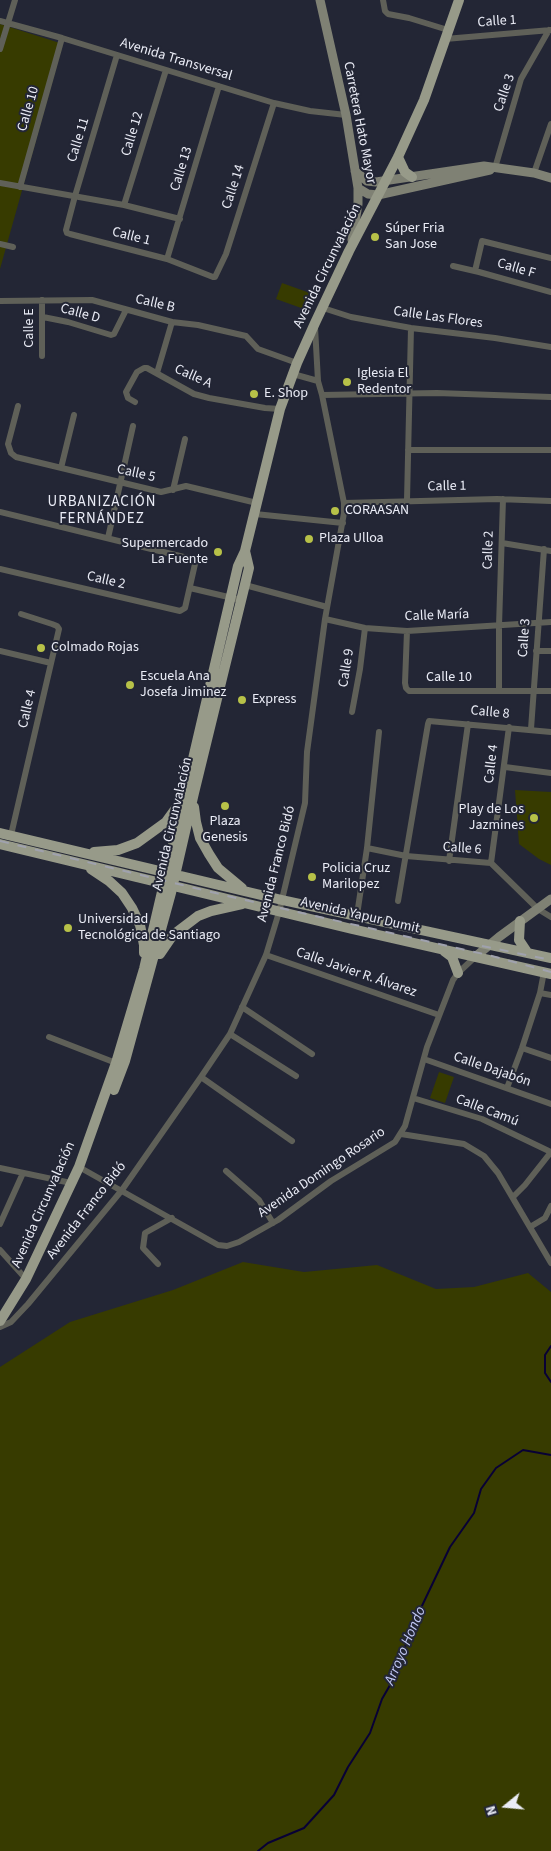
<!DOCTYPE html>
<html>
<head>
<meta charset="utf-8">
<style>
  body { margin:0 }
  #map { position:relative; width:551px; height:1851px; overflow:hidden; background:#232635; font-family:"Source Sans 3",sans-serif }
  canvas { display:block }
  .north { position:absolute; left:481px; top:1781px; width:50px; height:50px; -webkit-text-stroke:4px #232635; paint-order:stroke; rotate:253deg; font-size:14px; font-weight:700; line-height:20px; text-align:center; color:#eaecf6 }
  .north::after { content:''; display:block; margin:auto; width:18px; height:22px; background:#eaecf6; clip-path:polygon(50% 0,100% 100%,50% 72%,0 100%) }
</style>
</head>
<body>
<div id="map">
<canvas width="551" height="1851"></canvas>
<div class="north">N</div>
</div>
<script>
const context = document.querySelector('canvas').getContext('2d');
context.lineJoin = 'round';
function fill(path, color) {
  context.fillStyle = color;
  context.fill(path, 'evenodd');
}
function poly(rows) {
  const path = new Path2D();
  for (const r of rows) {
    path.moveTo(r[0], r[1]);
    for (let i = 2; i < r.length; i += 2) path.lineTo(r[i], r[i + 1]);
  }
  return path;
}
function trace(path, color, width, dash) {
  context.strokeStyle = color;
  context.lineWidth = width;
  context.lineCap = dash ? 'butt' : 'round';
  context.setLineDash(dash || []);
  context.stroke(path);
}
function label(font, color, halo, rows, align = 'center') {
  context.font = font + ' "Source Sans 3",sans-serif';
  context.lineWidth = 4;
  context.setLineDash([]);
  context.textBaseline = 'middle';
  context.strokeStyle = halo;
  context.fillStyle = color;
  for (const [text, x, y, turn = 0] of rows) {
    context.save();
    context.translate(x, y);
    context.rotate((+turn || 0) * Math.PI / 180);
    context.textAlign = isNaN(turn) ? turn : align;
    if (halo) context.strokeText(text, 0, 0);
    context.fillText(text, 0, 0);
    context.restore();
  }
}
const green = poly([
  [0,24,63,44,0,269],
  [282,283,310,293,304,309,276,299],
  [515,790,551,792,551,865,539,859,519,844],
  [439,1072,454,1077,445,1103,430,1098],
  [243,1262,304,1272,377,1265,436,1289,474,1287,528,1273,551,1292,551,1851,0,1851,0,1367,70,1322,173,1290]
]);
const stream = poly([
  [551,1346,545,1355,545,1373,551,1382],
  [258,1851,268,1843,304,1828,334,1795,348,1767,370,1733,382,1699,397,1673,410,1631,450,1547,474,1513,481,1489,496,1468,523,1450,551,1455]
]);
const street = poly([
  [383,0,385,11,388,14,409,18,448,30],
  [0,21,62,38,274,103,310,111,346,115],
  [445,39,551,30],
  [0,49,15,0],
  [117,55,75,196,66,230,67,233,70,234,167,259,213,277,215,277,226,254,274,103],
  [495,168,521,79,549,30],
  [534,173,551,124],
  [0,183,124,205,180,219],
  [20,187,62,38],
  [124,205,166,70],
  [0,244,13,247],
  [167,259,219,86],
  [453,266,479,272,551,292],
  [475,271,482,241,551,258],
  [0,301,92,300,172,322,198,325,246,336,258,349,297,363],
  [323,308,351,317,411,328,495,338,551,347],
  [43,317,68,322,111,335,114,334,126,310],
  [42,356,42,300],
  [157,373,172,322],
  [293,374,318,381],
  [322,395,437,393,551,397],
  [135,402,128,398,126,392,137,372,144,368,147,368,194,394,209,398,265,408,280,409],
  [18,406,8,444,11,453,16,457,161,492,186,486,257,503],
  [408,450,551,450],
  [61,468,74,415],
  [173,490,185,439],
  [407,500,411,328],
  [344,503,497,499,551,501],
  [0,512,192,559,195,564,185,608,180,611,0,569],
  [255,514,343,523],
  [108,538,133,426],
  [502,543,551,551],
  [245,585,327,607],
  [190,588,241,600],
  [325,619,365,628,407,631,551,622],
  [407,631,405,683,406,688,409,691,551,691],
  [0,651,51,663],
  [536,651,551,651],
  [499,691,499,626,503,499],
  [352,712,360,669,365,628],
  [531,729,544,549],
  [505,767,551,773],
  [11,835,59,629,57,626,52,624,21,614],
  [367,848,406,856,491,863,538,909,551,917],
  [449,861,468,724],
  [491,863,509,727],
  [398,901,428,724,429,721,551,732],
  [357,915,367,848,379,732],
  [266,955,439,1015],
  [540,993,551,995],
  [242,1007,312,1054],
  [230,1034,296,1076],
  [49,1037,116,1063],
  [522,1048,551,1058],
  [424,1059,551,1104],
  [201,1077,292,1141],
  [507,1088,522,1048,540,993,544,972],
  [413,1098,482,1119,551,1152],
  [401,1134,464,1144,484,1156,498,1173,551,1263],
  [79,1167,218,1245,227,1246,239,1242,278,1220,331,1181,395,1142,405,1126,427,1047,453,980,458,973,475,957],
  [0,1168,71,1183],
  [226,1171,259,1200,273,1223],
  [513,1197,525,1185,551,1152],
  [0,1224,23,1173],
  [530,1227,545,1218,551,1206],
  [0,1250,26,1279],
  [158,1264,143,1248,145,1233,172,1218],
  [0,1327,11,1322,28,1304,122,1190,201,1077,230,1034,266,955,279,912,305,803,307,752,325,619,344,513,344,503,322,395,318,381,315,327]
]);
const secondary = poly([
  [320,0,346,115,358,188,358,204,352,240],
  [355,171,367,181,376,182,484,166,534,173,551,178],
  [358,188,368,194,378,195,490,170],
  [475,957,499,937,551,899]
]);
const primary = poly([
  [398,157,405,172,412,177],
  [194,807,196,822,200,838,209,854,218,868,242,888],
  [0,833,282,900,551,958],
  [0,844,352,929,551,974],
  [94,852,118,850,137,843,166,822,179,804],
  [91,869,109,881,122,893,132,908,140,925,144,945,144,953],
  [520,921,519,940,527,952],
  [444,951,452,957,458,973],
  [160,954,173,935,198,916,211,911,242,904],
  [114,1090,125,1061,171,893,194,793,249,568,245,551],
  [0,1321,26,1279,79,1167,116,1063,144,969,238,566,245,551,280,409,297,363,315,323,349,251,398,157,424,100,459,0]
]);
const rail = poly([
  [0,841,236,898,488,955,551,972],
  [482,946,551,960]
]);
const markers = [
  [375,237,5,"#b7c148"],
  [347,382,5,"#b7c148"],
  [254,394,5,"#b7c148"],
  [335,511,5,"#b7c148"],
  [309,539,5,"#b7c148"],
  [218,552,5,"#b7c148"],
  [41,648,5,"#b7c148"],
  [130,685,5,"#b7c148"],
  [242,700,5,"#b7c148"],
  [225,806,5,"#b7c148"],
  [534,818,5,"#b7c148"],
  [312,877,5,"#b7c148"],
  [68,928,5,"#b7c148"]
];
const streetNames = [
  ["Calle 1",497,22,-4],
  ["Avenida Transversal",176,60,17],
  ["Calle 3",505,93,-71],
  ["Calle 10",29,109,-74],
  ["Carretera Hato Mayor",359,123,79],
  ["Calle 12",133,134,-73],
  ["Calle 11",79,140,-73],
  ["Calle 13",182,169,-73],
  ["Calle 14",234,187,-72],
  ["Calle 1",131,237,14],
  ["Avenida Circunvalación",328,266,-64],
  ["Calle F",516,269,16],
  ["Calle B",155,304,13],
  ["Calle D",80,314,15],
  ["Calle Las Flores",438,318,8],
  ["Calle E",30,328,-90],
  ["Calle A",193,377,24],
  ["Calle 5",136,474,13],
  ["Calle 1",447,487,-1],
  ["Calle 2",489,550,-88],
  ["Calle 2",106,581,13],
  ["Calle María",437,616,-2],
  ["Calle 3",525,638,-86],
  ["Calle 9",347,668,-81],
  ["Calle 10",449,678],
  ["Calle 4",28,709,-77],
  ["Calle 8",490,713,5],
  ["Calle 4",492,764,-83],
  ["Avenida Circunvalación",173,824,-77],
  ["Calle 6",462,849,4],
  ["Avenida Franco Bidó",277,864,-76],
  ["Avenida Yapur Dumit",360,916,13],
  ["Calle Javier R. Álvarez",356,973,19],
  ["Calle Dajabón",492,1070,19],
  ["Calle Camú",487,1111,21],
  ["Avenida Domingo Rosario",322,1173,-34],
  ["Avenida Circunvalación",44,1205,-66],
  ["Avenida Franco Bidó",87,1211,-52]
];
const poiNames = [
  ["Súper Fria",385,229],
  ["San Jose",385,245],
  ["Iglesia El",357,374],
  ["Redentor",357,390],
  ["E. Shop",264,394],
  ["CORAASAN",345,511],
  ["Plaza Ulloa",319,539],
  ["Supermercado",208,544,"right"],
  ["La Fuente",208,560,"right"],
  ["Colmado Rojas",51,648],
  ["Escuela Ana",140,677],
  ["Josefa Jiminez",140,693],
  ["Express",252,700],
  ["Play de Los",524,810,"right"],
  ["Jazmines",524,826,"right"],
  ["Plaza",225,822,"center"],
  ["Genesis",225,838,"center"],
  ["Policia Cruz",322,869],
  ["Marilopez",322,885],
  ["Universidad",78,920],
  ["Tecnológica de Santiago",78,936]
];
const neighbourhoodNames = [
  ["URBANIZACIÓN",102,503],
  ["FERNÁNDEZ",102,520]
];
const waterNames = [
  ["Arroyo Hondo",406,1646,-67]
];
fill(green, '#373b00');
trace(stream, '#080035', 2);
trace(street, '#5f6058', 6);
trace(secondary, '#7f8174', 9);
trace(primary, '#979a89', 10);
trace(rail, '#a0a2ae', 2, [9, 9]);
for (const [x, y, r, color] of markers) {
  const dot = new Path2D();
  dot.arc(x, y, r, 0, 2 * Math.PI);
  context.fillStyle = color;
  context.fill(dot);
  trace(dot, '#232635', 2);
}
label('14px', '#eaecf6', '#232635', streetNames);
label('14px', '#eaecf6', '#232635', poiNames, 'left');
context.letterSpacing = '1px';
label('15px', '#eaecf6', '#232635', neighbourhoodNames);
context.letterSpacing = '0px';
label('italic 15px', '#c1c8f4', '#232635', waterNames);
</script>
</body>
</html>
